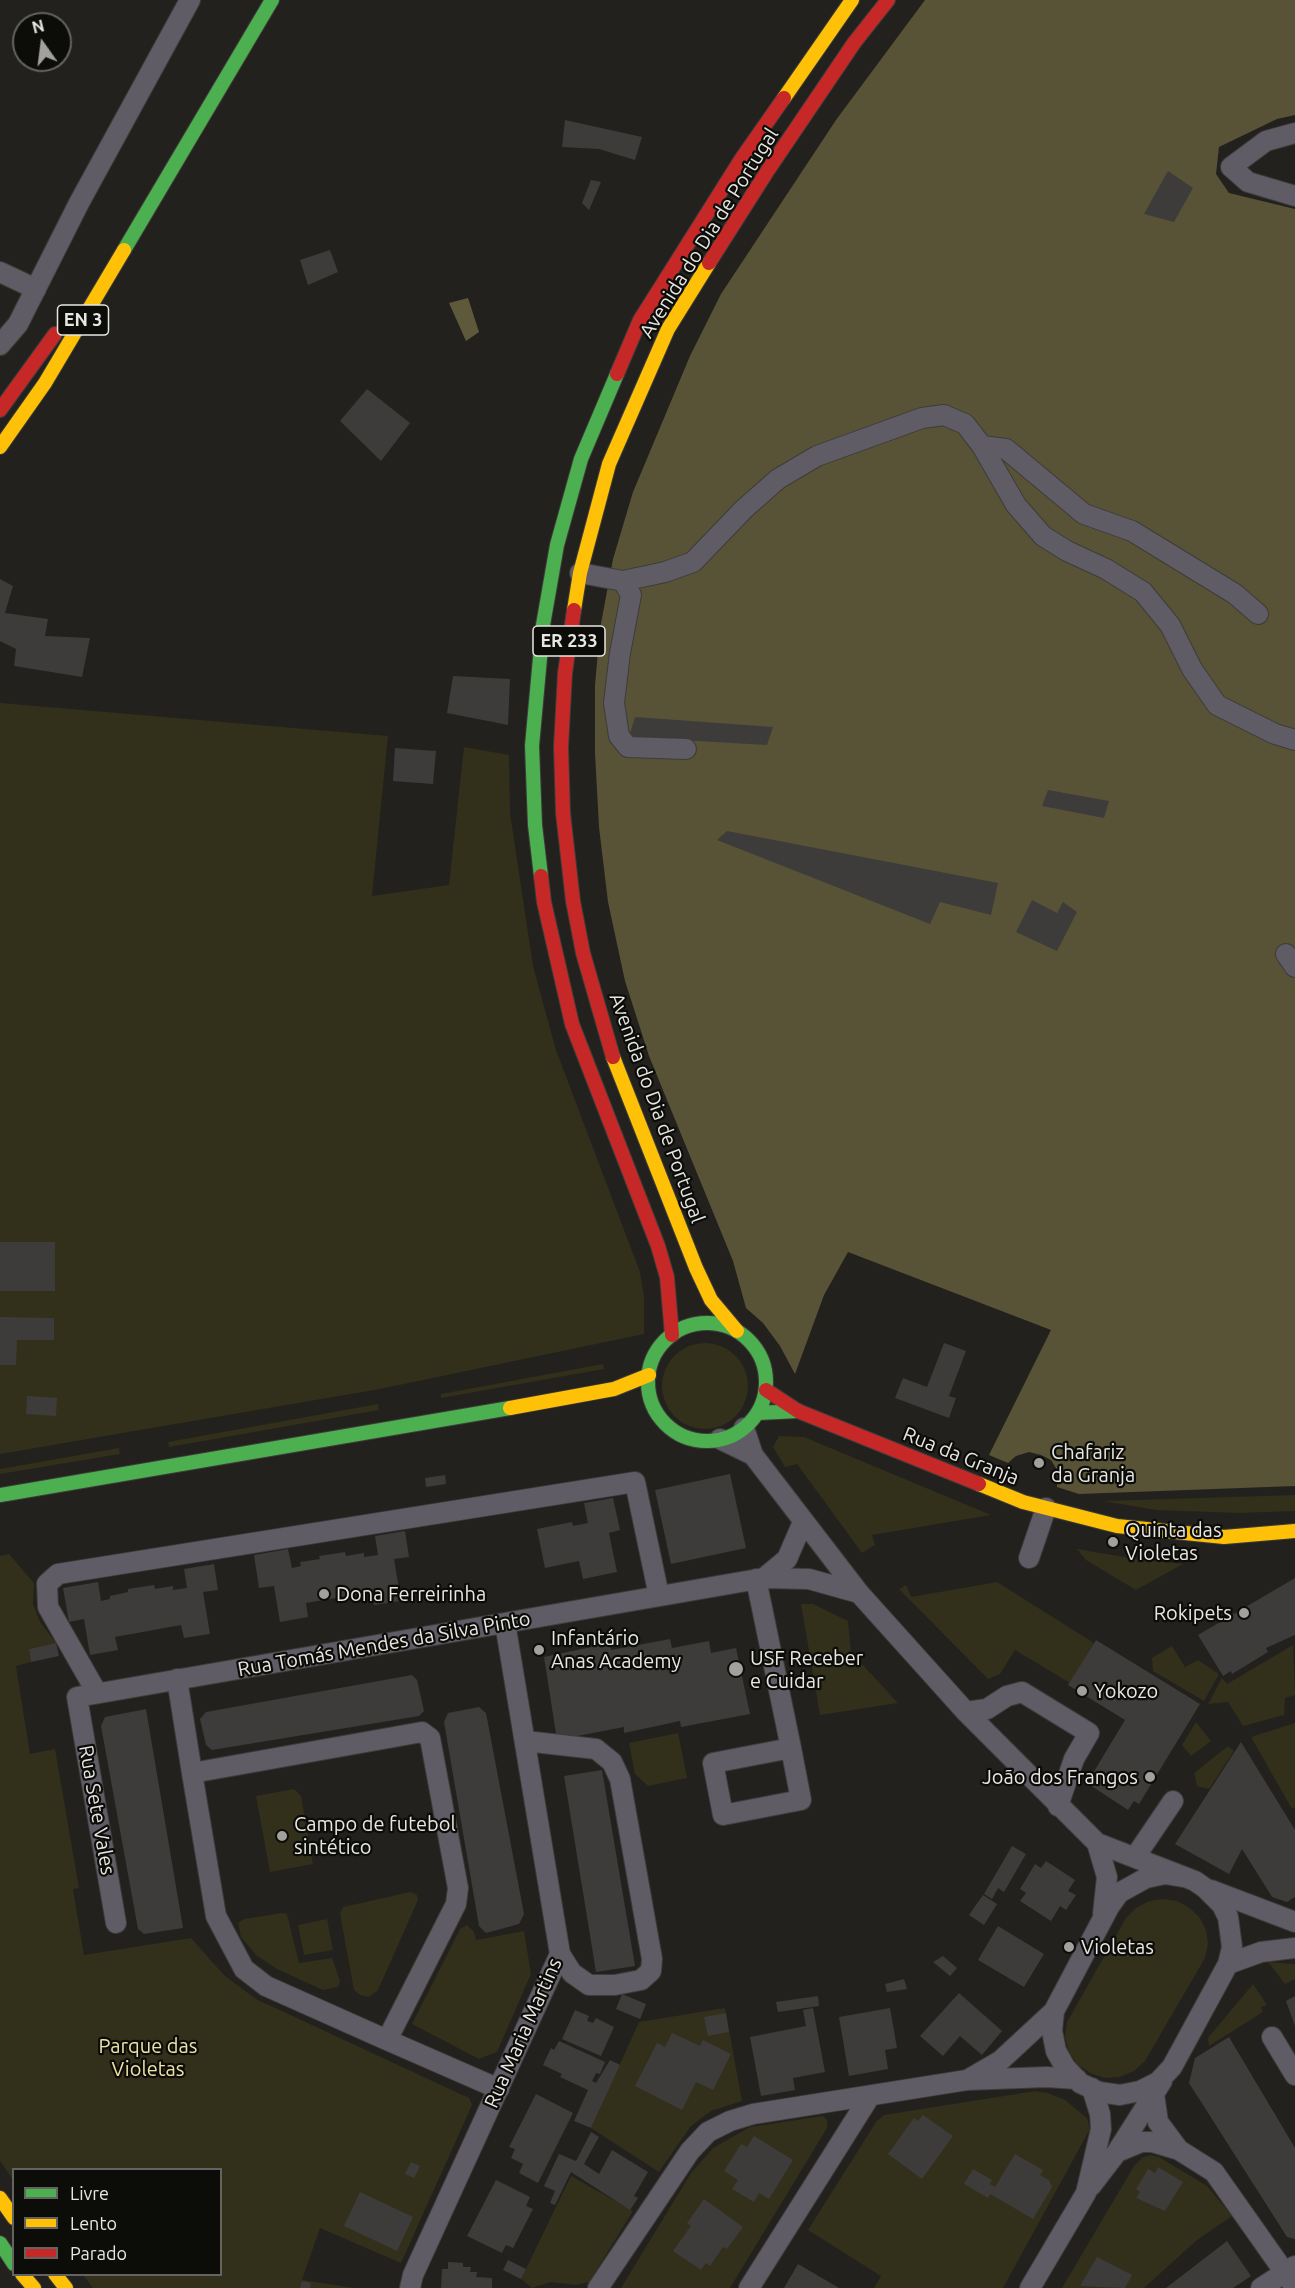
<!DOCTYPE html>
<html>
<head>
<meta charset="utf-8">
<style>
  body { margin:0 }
  #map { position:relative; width:1295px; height:2288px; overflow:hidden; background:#22211d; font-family:Ubuntu,sans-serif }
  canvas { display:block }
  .legend { position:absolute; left:12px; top:2168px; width:210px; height:108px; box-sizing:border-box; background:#0c0c09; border:2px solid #646360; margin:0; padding:8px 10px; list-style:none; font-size:18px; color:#e7e6e2 }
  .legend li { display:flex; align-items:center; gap:12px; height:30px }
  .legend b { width:30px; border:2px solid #646360 }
  .north { position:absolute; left:12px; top:12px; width:60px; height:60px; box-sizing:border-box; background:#0c0c09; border:2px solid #646360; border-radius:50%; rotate:346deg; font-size:16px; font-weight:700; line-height:24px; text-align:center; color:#e7e6e2 }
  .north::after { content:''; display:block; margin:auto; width:21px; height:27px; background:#a2a19d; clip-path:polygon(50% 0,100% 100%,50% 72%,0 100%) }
</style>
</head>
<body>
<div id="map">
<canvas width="1295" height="2288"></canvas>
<ul class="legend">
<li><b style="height:8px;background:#4caf50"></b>Livre</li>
<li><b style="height:8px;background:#ffc107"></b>Lento</li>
<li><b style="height:8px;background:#c62828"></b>Parado</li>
</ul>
<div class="north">N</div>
</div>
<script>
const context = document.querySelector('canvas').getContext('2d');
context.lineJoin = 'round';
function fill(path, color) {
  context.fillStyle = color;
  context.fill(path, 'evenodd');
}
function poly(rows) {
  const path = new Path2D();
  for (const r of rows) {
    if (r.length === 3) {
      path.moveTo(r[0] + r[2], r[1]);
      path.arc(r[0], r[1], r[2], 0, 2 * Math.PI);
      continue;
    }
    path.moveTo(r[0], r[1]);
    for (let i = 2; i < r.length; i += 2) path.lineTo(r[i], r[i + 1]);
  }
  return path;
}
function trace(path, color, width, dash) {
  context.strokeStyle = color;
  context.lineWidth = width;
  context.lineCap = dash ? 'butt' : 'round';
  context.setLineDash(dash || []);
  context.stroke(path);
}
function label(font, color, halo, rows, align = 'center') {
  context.font = font + ' Ubuntu,sans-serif';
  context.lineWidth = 4.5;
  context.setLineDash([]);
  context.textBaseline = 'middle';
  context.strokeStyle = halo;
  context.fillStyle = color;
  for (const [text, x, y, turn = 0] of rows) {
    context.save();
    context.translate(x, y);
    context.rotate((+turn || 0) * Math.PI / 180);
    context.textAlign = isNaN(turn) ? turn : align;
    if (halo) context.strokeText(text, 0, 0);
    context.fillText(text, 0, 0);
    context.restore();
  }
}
const green = poly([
  [0,703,388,736,372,896,449,885,464,747,509,755,510,813,533,966,556,1050,640,1272,644,1297,644,1334,380,1389,0,1454],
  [705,1386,43],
  [603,1364,604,1369,441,1398,441,1394],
  [378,1404,379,1410,169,1447,168,1442],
  [779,1436,804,1437,991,1515,872,1535,875,1545,862,1553,797,1464,785,1467,773,1447],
  [119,1448,120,1454,0,1474,0,1469],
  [1295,1495,1295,1511,1239,1513,1156,1510,1103,1501],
  [1077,1549,1130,1558,1183,1564,1136,1590,1086,1560],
  [9,1554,34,1583,33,1604,40,1622,56,1643,29,1649,31,1662,16,1666,30,1754,55,1749,79,1888,73,1889,84,1955,191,1938,224,1975,256,1999,469,2098,471,2102,472,2105,401,2263,320,2228,302,2280,354,2288,93,2288,83,2275,220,2274,220,2170,14,2170,13,2180,0,2161,0,1556],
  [997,1582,1094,1643,1070,1683,1015,1650,1000,1674,988,1679,899,1589,906,1585,911,1597],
  [801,1604,813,1604,848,1621,851,1652,898,1703,820,1715],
  [1293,1645,1295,1695,1285,1698,1284,1715,1243,1726,1228,1702,1208,1704,1222,1678,1227,1684],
  [1172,1646,1185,1667,1198,1660,1219,1674,1204,1701,1153,1671,1152,1658],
  [1196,1722,1211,1741,1191,1756,1182,1745],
  [1295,1723,1295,1807,1292,1809,1251,1737],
  [678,1733,687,1778,648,1786,635,1774,629,1743],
  [1228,1746,1234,1751,1209,1789,1197,1786,1194,1773],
  [294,1789,301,1796,313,1864,270,1872,256,1796],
  [410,1892,417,1895,418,1900,378,1990,369,1997,360,1995,354,1990,340,1914,343,1907],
  [1163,1899,1177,1901,1190,1908,1200,1918,1206,1930,1208,1944,1205,1958,1145,2061,1134,2071,1120,2077,1104,2078,1090,2073,1077,2064,1069,2052,1065,2037,1067,2022,1126,1918,1136,1908,1149,1901],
  [282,1913,287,1914,299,1963,332,1958,340,1981,338,1987,323,1990,277,1969,256,1955,241,1937,238,1923,244,1919],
  [327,1919,333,1950,304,1955,298,1925],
  [467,1925,474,1932,476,1940,524,1931,531,1974,497,2052,479,2059,412,2024,460,1929],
  [1268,1962,1295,1964,1295,1979,1285,1984],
  [1253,1984,1267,2005,1261,2007,1263,2012,1209,2046,1208,2038],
  [725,2008,742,2101,711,2111,691,2126,659,2172,591,2128,639,2022],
  [1035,2091,1048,2093,1065,2100,1087,2118,1090,2129,1003,2288,874,2288,881,2276,808,2230,876,2122,884,2115],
  [823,2116,827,2120,827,2128,730,2288,621,2288,691,2173,713,2148,750,2127],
  [1151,2155,1159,2157,1207,2186,1232,2216,1197,2240,1144,2288,1062,2288,1134,2166,1143,2157],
  [571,2176,633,2211,589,2282,576,2285,551,2282,532,2288,521,2279]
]);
const forest = poly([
  [925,0,1295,0,1295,115,1277,119,1219,147,1216,174,1229,193,1295,209,1295,1486,1079,1494,1057,1487,1057,1470,1051,1460,1041,1455,1029,1452,1016,1456,1008,1463,989,1455,1051,1330,848,1252,824,1295,795,1374,780,1346,763,1323,746,1308,733,1261,649,1056,625,981,608,902,599,827,595,753,595,685,600,629,613,559,633,492,690,356,721,294,836,120]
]);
const water = poly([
  [468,298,479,332,466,341,449,303]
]);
const building = poly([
  [565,120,642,137,635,160,599,149,562,147],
  [1168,171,1193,188,1174,222,1144,214],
  [591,180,601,182,589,210,582,203],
  [330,250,338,272,308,285,300,260],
  [367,389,410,423,381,461,340,421],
  [0,579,13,586,5,613,48,619,45,636,90,638,82,677,14,666,16,649,0,641],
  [453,676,510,679,508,725,447,713],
  [635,717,773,727,767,745,629,737],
  [395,748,436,751,433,784,393,781],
  [1048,790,1109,801,1104,818,1042,806],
  [727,831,998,883,991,915,940,902,930,924,717,840],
  [1032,900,1057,913,1063,902,1077,912,1057,951,1016,932],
  [0,1242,55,1242,55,1291,0,1291],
  [0,1317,54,1318,54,1340,17,1340,16,1365,0,1365],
  [944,1343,966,1351,949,1396,956,1398,949,1418,895,1398,903,1378,927,1387],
  [27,1396,57,1398,56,1416,26,1414],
  [730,1474,746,1548,671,1564,655,1490],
  [445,1475,446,1484,426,1487,425,1478],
  [613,1498,620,1530,609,1533,617,1572,583,1579,579,1561,545,1568,537,1529,572,1522,573,1526,588,1523,584,1503],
  [405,1531,409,1557,394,1559,401,1601,374,1605,372,1592,306,1603,308,1617,280,1622,274,1586,259,1588,254,1555,288,1549,292,1568,301,1566,300,1562,320,1559,319,1556,345,1552,346,1556,364,1553,364,1557,378,1555,375,1536],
  [214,1564,218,1590,203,1592,210,1634,184,1638,181,1625,115,1637,118,1650,90,1655,84,1619,69,1622,63,1588,98,1582,101,1601,110,1599,110,1596,128,1592,128,1589,154,1585,155,1589,173,1586,173,1590,187,1588,184,1569],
  [1295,1578,1295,1635,1266,1648,1268,1652,1232,1674,1231,1671,1223,1676,1198,1635],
  [670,1639,672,1648,709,1641,711,1653,736,1648,750,1714,681,1727,680,1721,624,1733,624,1727,557,1740,544,1657,610,1643,611,1650],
  [1096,1640,1200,1704,1139,1804,1134,1801,1128,1810,1087,1783,1125,1720,1068,1685],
  [56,1643,59,1656,31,1662,29,1649],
  [412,1675,417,1680,424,1711,419,1716,212,1750,206,1745,200,1719,206,1712],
  [479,1707,486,1713,524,1914,519,1924,486,1933,479,1926,444,1722,448,1713],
  [146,1709,183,1928,144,1934,138,1929,101,1726,105,1717],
  [1241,1742,1295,1830,1295,1897,1287,1902,1272,1897,1242,1849,1229,1874,1175,1844],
  [602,1770,635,1966,596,1972,564,1776],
  [1012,1846,1026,1854,1004,1892,998,1888,992,1899,984,1894],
  [1046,1861,1075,1880,1068,1891,1076,1895,1066,1910,1060,1906,1051,1921,1020,1901,1026,1893,1020,1889,1035,1864,1041,1868],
  [983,1895,997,1904,984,1925,969,1915],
  [998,1926,1044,1954,1024,1987,978,1960],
  [943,1956,957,1968,950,1976,933,1962],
  [904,1979,907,1989,887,1992,885,1984],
  [959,1993,1002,2031,982,2055,960,2036,943,2056,920,2036],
  [622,1994,646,2004,640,2019,616,2009],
  [818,1996,819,2006,778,2012,776,2002],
  [1295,1996,1295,2026,1286,2001],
  [813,2008,825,2072,793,2078,795,2090,761,2096,750,2037,806,2026,803,2010],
  [890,2008,897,2048,885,2050,888,2069,849,2076,839,2017],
  [575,2010,589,2016,587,2021,593,2023,596,2018,614,2027,601,2056,562,2039],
  [726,2013,729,2032,708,2036,704,2017],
  [672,2033,700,2046,703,2040,731,2054,713,2090,696,2082,682,2110,635,2086,657,2043,665,2047],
  [1229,2037,1295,2148,1295,2239,1287,2237,1189,2083,1195,2058],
  [559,2041,605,2062,600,2074,596,2073,592,2081,596,2083,610,2060,620,2065,591,2128,574,2121,588,2090,560,2077,562,2074,543,2065,551,2048,554,2050],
  [536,2094,573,2113,538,2183,519,2173,523,2164,511,2158,515,2149,509,2147],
  [923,2115,953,2136,922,2179,888,2154,914,2118,918,2121],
  [591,2132,599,2137,584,2164,599,2174,612,2150,648,2172,634,2196,638,2198,630,2210,571,2172,555,2205,550,2203,555,2191,544,2186,559,2154,576,2161],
  [754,2136,793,2160,769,2199,759,2193,754,2202,732,2189,738,2180,724,2171,741,2144,747,2147],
  [1015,2154,1043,2170,1040,2175,1049,2180,1052,2187,1033,2219,990,2194,988,2198,964,2184,973,2169,992,2180,990,2184,995,2187],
  [411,2162,420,2166,414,2178,405,2174],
  [1158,2167,1183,2182,1165,2211,1136,2198,1140,2192,1136,2189,1148,2169,1155,2173],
  [496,2180,530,2197,526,2206,533,2209,513,2248,506,2245,502,2253,467,2236],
  [360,2192,413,2217,397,2251,344,2226],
  [704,2199,743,2227,727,2249,723,2247,710,2266,706,2263,701,2270,673,2251,691,2226,687,2223],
  [1227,2241,1251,2276,1233,2288,1166,2288],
  [1097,2257,1132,2275,1125,2288,1080,2286],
  [508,2260,526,2269,521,2279,503,2270],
  [448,2262,463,2263,463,2267,471,2267,470,2272,477,2272,476,2277,492,2278,492,2288,441,2288,442,2269,448,2269],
  [798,2264,839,2288,784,2288],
  [302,2281,311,2283,310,2288,300,2288]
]);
const street = poly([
  [1295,133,1266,141,1231,167,1248,182,1295,196],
  [0,272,36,289],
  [0,345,18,324,79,203,190,0],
  [982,446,1006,449,1084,514,1132,531,1235,594,1258,614],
  [580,573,623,581,631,595,620,653,614,703,619,736,628,747,686,749],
  [623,581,665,572,693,562,744,509,778,479,817,456,922,418,944,415,965,424,982,446,1016,505,1043,536,1067,551,1106,569,1143,592,1170,625,1192,669,1217,705,1275,734,1295,740],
  [1286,954,1295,967],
  [744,1428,753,1455,859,1593,966,1712,1097,1843,1107,1877,1103,1914],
  [720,1439,753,1455],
  [1029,1558,1046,1508],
  [764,1578,809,1579,859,1593],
  [756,1579,791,1748],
  [177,1679,192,1773],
  [97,1693,48,1607,47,1584,58,1574,635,1482,659,1596],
  [966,1712,987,1709,1007,1696,1022,1692,1089,1733,1074,1759,1058,1806],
  [525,1741,596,1749,612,1762,620,1779,652,1959,651,1971,641,1980,615,1985,589,1985,572,1973,560,1954],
  [791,1748,801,1800,723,1815,713,1763,791,1748],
  [1097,1843,1195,1881,1205,1888,1222,1905,1228,1917,1232,1947,1228,1964,1172,2067,1158,2082,1140,2091,1120,2095,1099,2092,1080,2083,1065,2067,1056,2051,1052,2031,1054,2011,1109,1907,1119,1893,1146,1878,1165,1874,1183,1877],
  [1135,1857,1173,1801],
  [1211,1890,1295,1922],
  [116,1923,77,1697,764,1578,787,1559,803,1522],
  [1228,1964,1261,1952,1295,1948],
  [1272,2037,1295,2075],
  [387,2040,266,1986,244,1969,216,1916,192,1773,422,1732,430,1738,458,1888,456,1904,387,2040,499,2089],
  [969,2079,1000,2061,1054,2011],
  [1154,2094,1158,2122,1179,2150],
  [1117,2152,1141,2142,1152,2142,1179,2150,1214,2172,1295,2287],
  [1091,2186,1117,2152,1162,2081],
  [410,2288,413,2275,560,1954,505,1623],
  [598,2288,690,2151,708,2132,730,2121,753,2114,967,2080,1046,2077,1077,2079],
  [749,2288,870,2096],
  [1030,2288,1086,2193,1101,2129,1100,2114,1092,2088],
  [1261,2288,1295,2266]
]);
const fast = poly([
  [124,250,272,0],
  [541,876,535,825,532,746,543,625,557,545,581,459,617,374],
  [707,1382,59],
  [758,1413,798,1411],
  [0,1495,510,1408],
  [0,2243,14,2264]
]);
const slow = poly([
  [784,98,852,0],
  [0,447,45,383,124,250],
  [574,610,580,573,609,464,668,329,709,263],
  [613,1057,696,1268,711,1300,737,1331],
  [510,1408,614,1389,649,1375],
  [979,1484,1023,1502,1117,1526,1224,1537,1295,1531],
  [0,2198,14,2218],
  [22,2274,34,2288],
  [55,2274,66,2288]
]);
const jam = poly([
  [709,263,768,170,854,43,888,0],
  [617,374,640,320,742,158,784,98],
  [0,410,55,334],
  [574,610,565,673,561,747,563,813,573,901,583,953,613,1057],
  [541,876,544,902,572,1024,658,1246,667,1277,672,1335],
  [766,1390,798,1411,979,1484]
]);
const markers = [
  [1039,1463,6,"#a2a19d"],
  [1113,1542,6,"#a2a19d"],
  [324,1594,6,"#a2a19d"],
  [1244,1613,6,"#a2a19d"],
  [539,1650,6,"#a2a19d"],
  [736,1669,8,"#a2a19d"],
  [1082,1691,6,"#a2a19d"],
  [1150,1777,6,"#a2a19d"],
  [282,1836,6,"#a2a19d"],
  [1069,1947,6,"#a2a19d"]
];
const shields = [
  [83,320,51],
  [569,641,72]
];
const shieldNames = [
  ["EN 3",83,320],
  ["ER 233",569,641]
];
const streetNames = [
  ["Avenida do Dia de Portugal",709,233,-58],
  ["Avenida do Dia de Portugal",657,1108,70],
  ["Rua da Granja",961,1456,22],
  ["Rua Tomás Mendes da Silva Pinto",384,1644,-10],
  ["Rua Sete Vales",97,1810,80],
  ["Rua Maria Martins",523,2033,-66]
];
const poiNames = [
  ["Chafariz",1051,1452],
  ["da Granja",1051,1475],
  ["Quinta das",1125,1530],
  ["Violetas",1125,1553],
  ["Dona Ferreirinha",336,1594],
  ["Rokipets",1232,1613,"right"],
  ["Infantário",551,1638],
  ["Anas Academy",551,1661],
  ["USF Receber",750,1658],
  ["e Cuidar",750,1681],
  ["Yokozo",1094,1691],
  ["João dos Frangos",1138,1777,"right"],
  ["Campo de futebol",294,1824],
  ["sintético",294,1847],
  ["Violetas",1081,1947]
];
const parkNames = [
  ["Parque das",148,2046],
  ["Violetas",148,2069]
];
fill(green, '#322f1b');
fill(forest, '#585336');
fill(water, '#5e593b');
fill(building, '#3d3c3a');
trace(street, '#3d3c39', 22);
trace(fast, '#3d3c39', 16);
trace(slow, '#3d3c39', 16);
trace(jam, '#3d3c39', 16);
trace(street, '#5f5c65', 20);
trace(fast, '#4caf50', 14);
trace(slow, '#ffc107', 14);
trace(jam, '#c62828', 14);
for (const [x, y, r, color] of markers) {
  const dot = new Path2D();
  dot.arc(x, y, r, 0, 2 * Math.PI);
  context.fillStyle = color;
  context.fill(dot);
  trace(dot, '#0c0c09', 2);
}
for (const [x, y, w] of shields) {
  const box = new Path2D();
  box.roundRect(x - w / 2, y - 15, w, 30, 4.5);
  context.fillStyle = '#0c0c09';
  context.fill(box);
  trace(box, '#e7e6e2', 1.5);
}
label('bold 18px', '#e7e6e2', null, shieldNames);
label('20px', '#e7e6e2', '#0c0c09', streetNames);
label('20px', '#e7e6e2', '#0c0c09', poiNames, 'left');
label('20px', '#ede3a6', '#0c0c09', parkNames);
</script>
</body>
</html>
